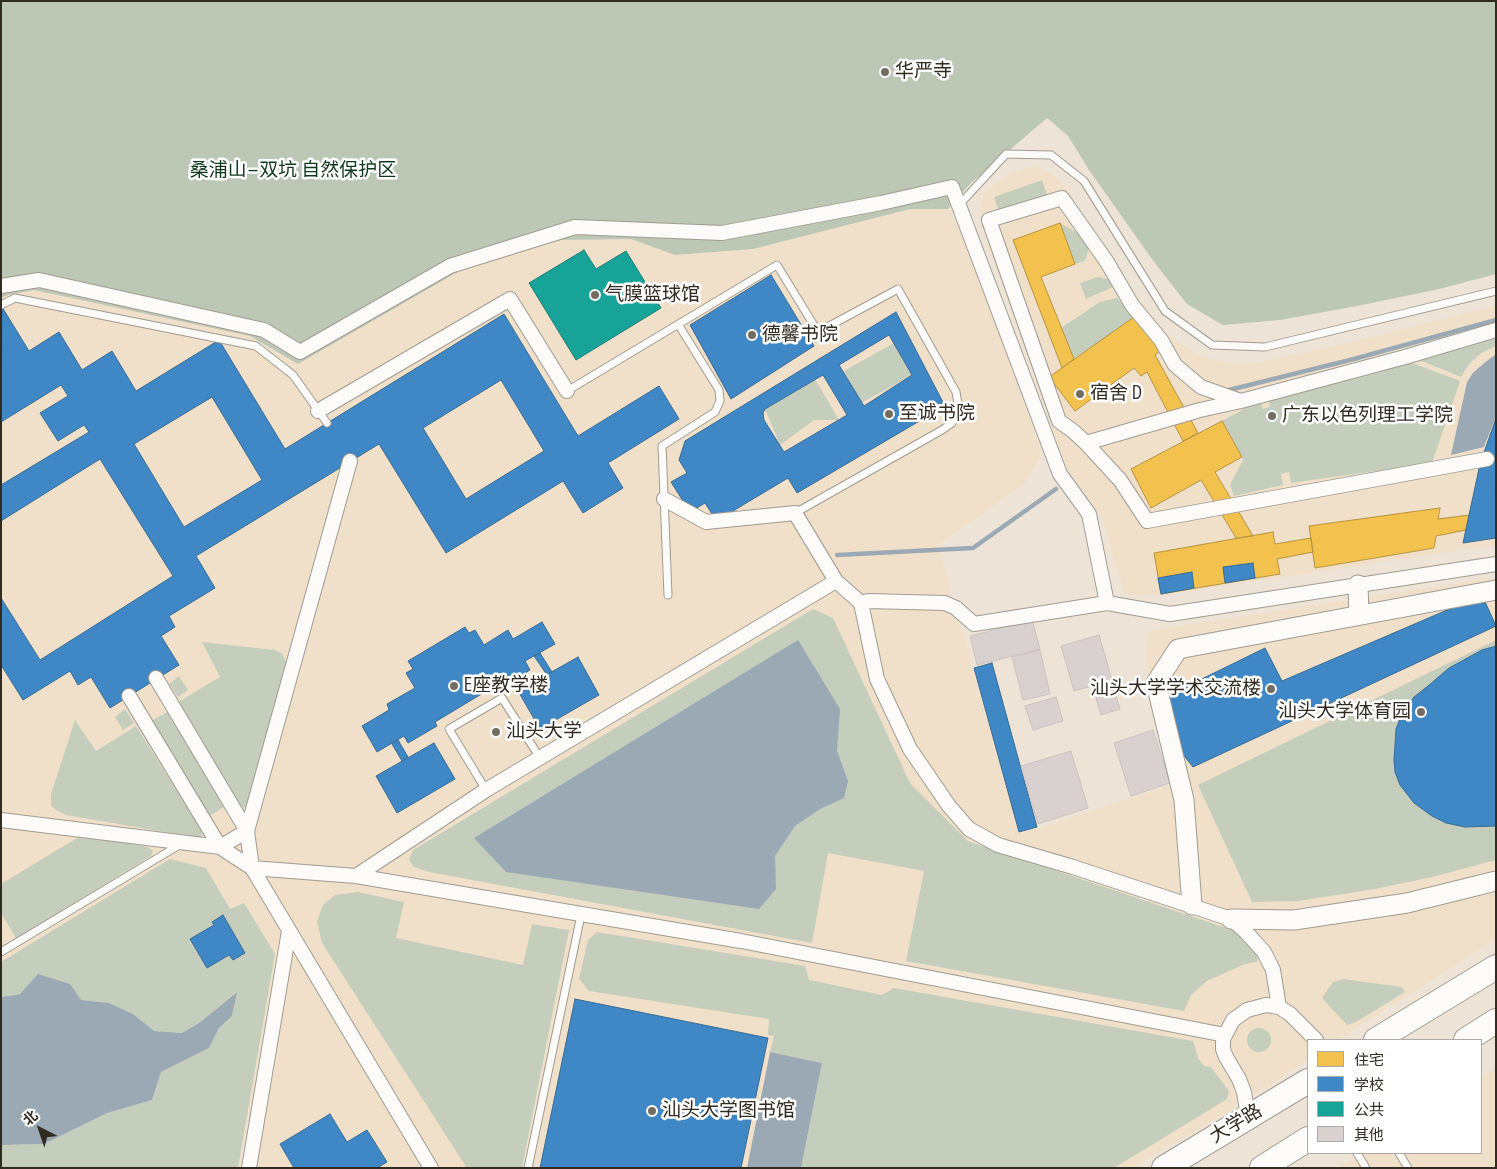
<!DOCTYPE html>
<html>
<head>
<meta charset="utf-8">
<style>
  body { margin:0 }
  #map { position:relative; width:1497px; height:1169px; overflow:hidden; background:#ede4d7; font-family:"PT Sans Narrow","Noto Sans SC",sans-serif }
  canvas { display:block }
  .frame { position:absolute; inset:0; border:2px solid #322b22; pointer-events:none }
  .legend { position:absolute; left:1307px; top:1039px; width:175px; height:115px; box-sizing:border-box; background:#fff; border:1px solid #adaaa7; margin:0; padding:6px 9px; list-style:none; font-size:15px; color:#322b22 }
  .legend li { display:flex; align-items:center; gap:10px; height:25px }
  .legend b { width:25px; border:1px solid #adaaa7 }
  .north { position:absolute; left:15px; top:1104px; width:50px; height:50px; -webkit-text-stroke:4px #fff; paint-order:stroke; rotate:319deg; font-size:14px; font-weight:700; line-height:20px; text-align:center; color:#322b22 }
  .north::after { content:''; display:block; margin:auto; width:18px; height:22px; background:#322b22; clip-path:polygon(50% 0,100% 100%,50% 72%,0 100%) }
</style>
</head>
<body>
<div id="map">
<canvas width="1497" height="1169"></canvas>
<div class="frame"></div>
<ul class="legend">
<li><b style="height:14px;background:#f2c14e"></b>住宅</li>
<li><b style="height:14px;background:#3f88c5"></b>学校</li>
<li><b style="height:14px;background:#17a398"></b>公共</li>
<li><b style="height:14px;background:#d9d1d0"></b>其他</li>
</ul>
<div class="north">北</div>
</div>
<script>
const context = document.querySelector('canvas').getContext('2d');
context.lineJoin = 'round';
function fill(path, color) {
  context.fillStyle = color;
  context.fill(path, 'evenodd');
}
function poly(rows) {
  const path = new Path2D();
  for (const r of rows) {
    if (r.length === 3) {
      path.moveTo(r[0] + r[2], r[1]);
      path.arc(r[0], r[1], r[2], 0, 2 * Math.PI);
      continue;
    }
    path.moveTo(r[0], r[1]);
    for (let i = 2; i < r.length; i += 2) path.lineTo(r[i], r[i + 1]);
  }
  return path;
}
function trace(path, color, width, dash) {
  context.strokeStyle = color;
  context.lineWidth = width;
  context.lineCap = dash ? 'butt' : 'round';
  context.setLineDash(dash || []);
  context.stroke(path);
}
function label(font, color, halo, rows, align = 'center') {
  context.font = font + ' "PT Sans Narrow","Noto Sans SC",sans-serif';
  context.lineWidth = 5;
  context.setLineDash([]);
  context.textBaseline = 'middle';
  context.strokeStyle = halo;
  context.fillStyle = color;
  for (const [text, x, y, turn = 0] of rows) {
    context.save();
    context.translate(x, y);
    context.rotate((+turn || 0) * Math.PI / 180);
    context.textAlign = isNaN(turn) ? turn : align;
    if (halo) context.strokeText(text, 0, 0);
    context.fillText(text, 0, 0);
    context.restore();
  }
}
const built = poly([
  [1037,166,1058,178,1142,304,1166,332,1197,355,1230,364,1253,364,1378,336,1496,305,1496,545,1163,595,1125,595,1102,518,1066,467,985,237,979,211,984,193,1010,173],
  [910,209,948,209,969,244,1042,454,1024,484,938,545,1020,834,1171,785,1146,659,1148,631,1496,577,1496,939,1338,1040,1308,1040,1308,1060,1239,1105,1132,1168,1,1168,1,298,8,295,34,290,250,336,298,364,468,266,561,240,631,239,676,255,753,249],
  [1496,1068,1496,1168,1337,1168,1361,1153,1481,1153,1481,1077]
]);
const green = poly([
  [1042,180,1049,201,1001,218,994,197],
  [1060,223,1086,238,1090,244,1085,261,1075,264],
  [1098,277,1112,280,1115,286,1086,299,1080,283],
  [1117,298,1134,317,1074,359,1061,328,1100,302],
  [1496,336,1496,346,1481,353,1469,364,1461,377,1419,360],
  [894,343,912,375,861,403,844,371],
  [1407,361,1460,381,1432,463,1291,483,1289,472,1281,474,1283,485,1234,496,1230,485,1243,460,1222,421,1260,400,1263,409,1270,407,1268,397],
  [815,379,839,420,814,420,780,445,765,409],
  [813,609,833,618,910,783,968,841,1238,932,1258,955,1257,962,1245,964,1207,981,1191,995,1184,1011,906,961,924,871,828,853,812,943,429,872,414,867,409,860,413,850],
  [1496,640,1496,860,1432,877,1375,889,1298,901,1252,902,1198,785],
  [202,642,275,650,282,654,287,663,287,672,251,802,245,808,238,804,178,702,220,677],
  [179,676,188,690,178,697,169,684],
  [125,709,134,723,123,730,115,717],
  [167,712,225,806,210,816,151,721],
  [75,720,96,751,136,726,201,830,202,837,194,837,66,815,56,810,51,805,51,794],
  [82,835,148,847,153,851,151,856,16,938,1,913,1,884],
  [170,859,206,868,230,909,244,903,275,954,238,1168,1,1168,1,1145,44,1144,107,1113,152,1100,161,1072,209,1048,219,1028,232,1016,236,992,199,1023,182,1033,154,1031,133,1014,109,1003,81,1000,69,984,1,997,1,962],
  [358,892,404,902,396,938,523,965,532,924,569,930,522,1168,467,1168,322,943,317,922,323,905,335,895],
  [597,932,805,966,809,980,882,995,894,988,1193,1041,1198,1058,1204,1066,1211,1067,1229,1091,1227,1099,1114,1168,801,1168,822,1063,770,1052,774,1036,768,1035,769,1019,589,991,579,979,588,940],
  [1343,979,1402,987,1405,992,1356,1022,1347,1025,1322,998,1333,982],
  [1259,1040,12]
]);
const forest = poly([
  [1,1,1496,1,1496,274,1439,289,1357,306,1280,320,1223,325,1187,304,1154,262,1089,170,1068,136,1047,118,971,183,948,209,910,209,753,249,675,255,631,239,561,240,468,266,298,364,250,336,34,290,8,295,1,298]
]);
const water = poly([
  [1496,354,1496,416,1484,447,1451,455,1467,382,1473,373,1483,364],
  [798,640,840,709,837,751,848,781,844,798,820,809,795,826,775,856,776,889,759,909,506,872,474,838],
  [38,974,70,984,81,1000,109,1003,133,1014,154,1031,182,1033,199,1023,237,992,232,1016,219,1028,209,1048,161,1072,152,1100,107,1113,44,1144,1,1145,1,997,20,994],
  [770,1052,822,1063,801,1168,747,1168]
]);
const homes = poly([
  [1060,223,1075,264,1041,277,1074,359,1062,368,1013,240,1060,223],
  [1134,317,1163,348,1155,355,1198,433,1183,441,1147,372,1141,376,1134,368,1075,411,1049,377,1134,317],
  [1222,421,1242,457,1215,472,1253,536,1236,538,1201,480,1151,508,1131,469,1222,421],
  [1440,508,1438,519,1469,515,1466,530,1436,536,1434,548,1315,568,1309,526,1440,508],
  [1273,532,1275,544,1311,538,1313,552,1277,559,1280,574,1161,594,1154,553,1273,532]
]);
const schools = poly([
  [771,275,814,346,731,399,690,325,771,275],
  [2,307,29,351,59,332,82,370,112,351,136,391,219,340,285,449,504,314,578,436,659,386,679,419,608,463,623,488,583,513,563,481,446,553,379,444,196,556,215,588,169,616,175,627,161,636,179,665,110,708,91,677,78,685,70,671,23,700,1,665,1,598,40,660,173,576,100,459,1,521,1,485,89,432,84,425,58,441,40,413,68,396,61,385,1,422,2,307],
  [501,380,544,451,466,499,423,428,501,380],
  [212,397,262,480,184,527,134,444,212,397],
  [896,312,945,406,797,493,788,478,723,517,712,514,705,503,690,512,671,482,687,473,679,460,685,441,896,312],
  [889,335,912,375,864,406,839,365,889,335],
  [823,375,847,415,784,452,764,420,763,413,765,409,823,375],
  [1496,418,1496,538,1463,543,1480,464,1496,418],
  [1253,563,1255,578,1225,583,1223,567,1253,563],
  [1192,572,1194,588,1161,594,1158,578,1192,572],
  [1482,595,1496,626,1193,767,1177,747,1165,697,1265,648,1282,681,1482,595],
  [542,622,555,644,525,661,530,670,505,685,503,681,435,722,437,726,408,743,404,736,377,752,362,726,389,710,387,704,415,688,406,673,413,669,408,661,465,627,469,633,475,630,484,645,508,630,513,639,542,622],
  [1496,646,1496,826,1465,827,1446,823,1432,816,1414,803,1400,785,1395,772,1394,760,1396,729,1402,714,1414,697,1428,686,1449,668,1482,650,1496,646],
  [540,653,552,672,547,675,534,656,540,653],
  [578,657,599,695,540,729,518,691,578,657],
  [992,663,1037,827,1019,832,974,668,992,663],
  [398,740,408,757,402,761,392,744,398,740],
  [434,743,455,779,397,813,376,776,434,743],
  [223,915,245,953,233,960,229,955,207,968,190,939,214,925,212,922,223,915],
  [575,999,768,1038,741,1168,540,1168,575,999],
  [330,1114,347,1142,367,1130,387,1162,377,1168,294,1168,280,1144,330,1114]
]);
const public = poly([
  [584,250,596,269,626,251,661,308,576,360,529,283,584,250]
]);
const stream = poly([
  [1229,390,1354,359,1496,320],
  [837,555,973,548,1056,489]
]);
const building = poly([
  [1032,620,1040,649,977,665,970,636,1032,620],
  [1099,635,1112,680,1074,691,1061,646,1099,635],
  [1040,650,1050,694,1023,700,1012,657,1040,650],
  [1112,682,1120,709,1101,715,1093,688,1112,682],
  [1056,697,1063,721,1033,730,1025,706,1056,697],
  [1153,730,1170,783,1131,796,1114,743,1153,730],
  [1071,751,1088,808,1038,824,1021,766,1071,751]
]);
const lane = poly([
  [959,205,1006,154,1051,155,1084,181,1165,311,1212,345,1265,347,1496,291],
  [1,305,15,298,256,346,293,375,327,423],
  [567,391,777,265,818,332,898,289,956,392,959,410,952,423,942,430,795,513],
  [668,595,662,446,715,412,720,401,719,390,678,324],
  [486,790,449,729,502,698,540,758],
  [1,952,181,844],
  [1357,1153,1366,1168],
  [1399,1153,1408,1168],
  [528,1168,581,915]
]);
const street = poly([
  [1,286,39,280,264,330,300,352,450,266,575,227,722,233,881,203,952,187,1060,474,1089,514,1107,603],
  [1241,401,1201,387,1175,365,1161,340,1132,305,1107,262,1062,198,989,220,1059,421,1073,431,1086,443,1200,410,1241,401,1405,357,1496,330],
  [318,411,510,299,567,391],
  [1086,443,1120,480,1147,521,1487,459],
  [664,499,706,522,795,513,836,581],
  [861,603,877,679,910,749,949,806,969,829,998,845,1073,867,1231,919,1246,932,1264,952,1273,970,1279,1007],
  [156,678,247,831,252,868,356,876,741,941,1225,1035],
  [129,696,220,847,252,868,431,1168],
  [1,820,220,847,247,831,350,461],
  [356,876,486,790,836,581,861,603,868,601,945,603,956,608,974,624,1107,603,1170,614,1496,564],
  [1248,1116,1244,1092,1239,1079,1226,1057,1223,1049,1223,1039,1233,1020,1247,1010,1266,1005,1279,1007,1290,1014,1316,1040],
  [249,1168,289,931]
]);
const secondary = poly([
  [1358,585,1359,615],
  [1192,905,1184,800,1156,683,1178,649,1496,590],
  [1231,919,1294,920,1407,903,1496,881]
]);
const highway = poly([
  [1376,1040,1496,967],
  [1466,1040,1496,1021],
  [1164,1168,1308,1081],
  [1262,1168,1308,1139]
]);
const markers = [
  [885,72,5,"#736c61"],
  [595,295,5,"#736c61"],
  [752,335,5,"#736c61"],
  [1080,394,5,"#736c61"],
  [889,414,5,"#736c61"],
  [1272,416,5,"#736c61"],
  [454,686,5,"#736c61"],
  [1271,689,5,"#736c61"],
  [1421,712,5,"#736c61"],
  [496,732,5,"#736c61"],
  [652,1111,5,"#736c61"]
];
const poiNames = [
  ["华严寺",895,72],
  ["气膜篮球馆",605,295],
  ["德馨书院",762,335],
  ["宿舍 D",1090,394],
  ["至诚书院",899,414],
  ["广东以色列理工学院",1282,416],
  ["E座教学楼",464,686],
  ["汕头大学学术交流楼",1261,689,"right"],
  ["汕头大学体育园",1411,712,"right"],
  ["汕头大学",506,732],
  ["汕头大学图书馆",662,1111]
];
const parkNames = [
  ["桑浦山—双坑 自然保护区",293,171]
];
const streetNames = [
  ["大学路",1236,1124,-31]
];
fill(built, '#f0e0c9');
fill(green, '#c5cebd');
fill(forest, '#bdc7b5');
fill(water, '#9ba9b4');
fill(homes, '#f2c14e');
trace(homes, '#b89441', 1);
fill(schools, '#3f88c5');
trace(schools, '#3b6c94', 1);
fill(public, '#17a398');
trace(public, '#1f7f75', 1);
trace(stream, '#9ba9b4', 4.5);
fill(building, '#d9d1d0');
trace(building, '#cac2c0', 1);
trace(lane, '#a29b91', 9);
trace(street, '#a29b91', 16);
trace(secondary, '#a29b91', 21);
trace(highway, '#a29b91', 26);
trace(lane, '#fcfbf9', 7);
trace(street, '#fcfbf9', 14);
trace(secondary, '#fcfbf9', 19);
trace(highway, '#fcfbf9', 24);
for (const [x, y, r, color] of markers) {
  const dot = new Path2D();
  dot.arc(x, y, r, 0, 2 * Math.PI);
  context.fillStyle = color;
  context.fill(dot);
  trace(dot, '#fff', 2);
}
label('19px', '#322b22', '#fff', poiNames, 'left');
label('19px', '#0e391a', '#fff', parkNames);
label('19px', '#322b22', '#fff', streetNames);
</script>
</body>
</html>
